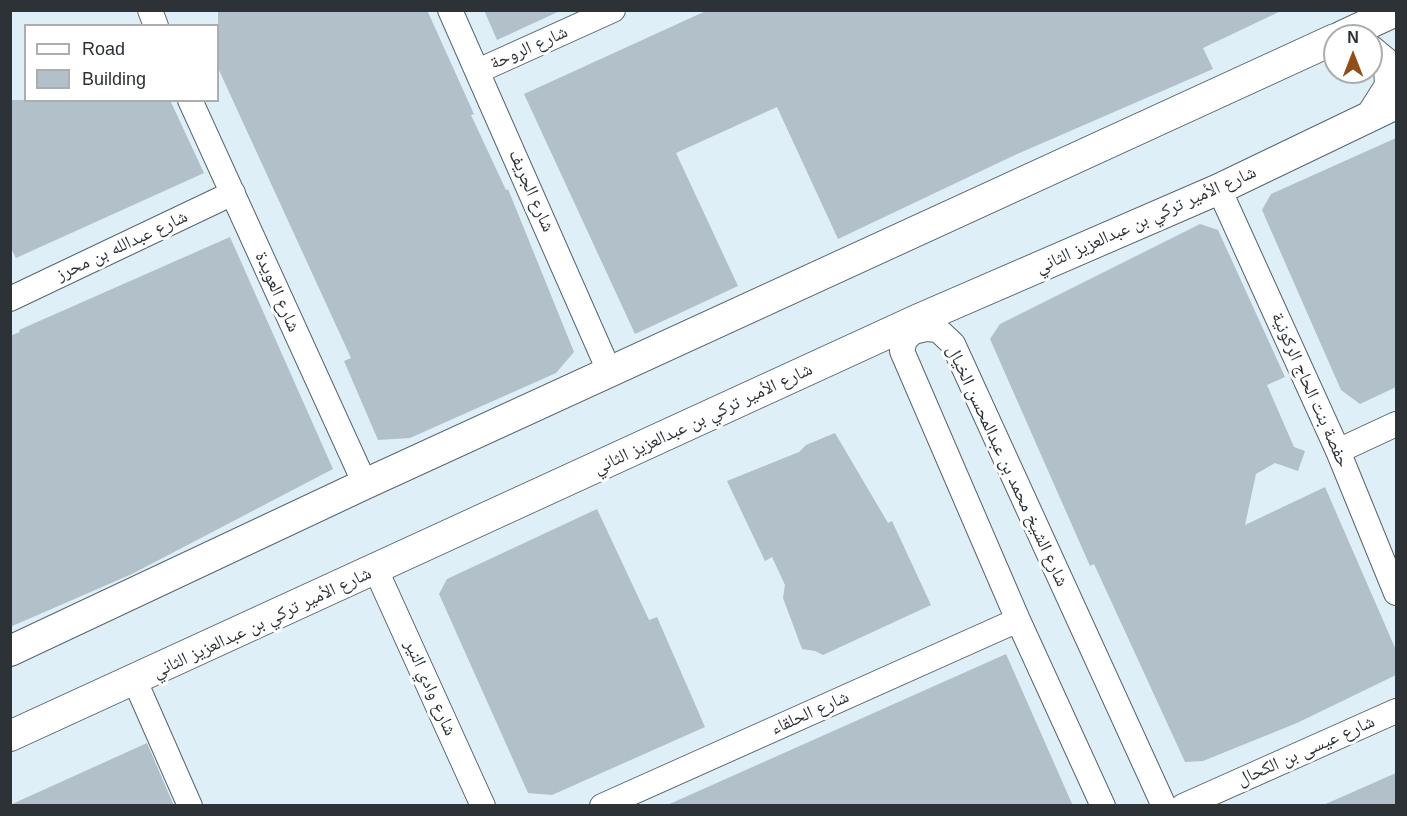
<!DOCTYPE html>
<html>
<head>
<meta charset="utf-8">
<style>
  body { margin:0 }
  #map { position:relative; width:1407px; height:816px; overflow:hidden; background:#dfeff8; font-family:Helvetica,sans-serif }
  canvas { display:block }
  .frame { position:absolute; inset:0; border:12px solid #2c3236; pointer-events:none }
  .legend { position:absolute; left:24px; top:24px; width:195px; height:78px; box-sizing:border-box; background:#fff; border:2px solid #abadaf; margin:0; padding:8px 10px; list-style:none; font-size:18px; color:#2c3236 }
  .legend li { display:flex; align-items:center; gap:12px; height:30px }
  .legend b { width:30px; border:2px solid #abadaf }
  .north { position:absolute; left:1323px; top:24px; width:60px; height:60px; box-sizing:border-box; background:#fff; border:2px solid #abadaf; border-radius:50%; rotate:0deg; font-size:16px; font-weight:700; line-height:24px; text-align:center; color:#2c3236 }
  .north::after { content:''; display:block; margin:auto; width:21px; height:27px; background:#8f4e1a; clip-path:polygon(50% 0,100% 100%,50% 72%,0 100%) }
</style>
</head>
<body>
<div id="map">
<canvas width="1407" height="816"></canvas>
<div class="frame"></div>
<ul class="legend">
<li><b style="height:8px;background:#fff"></b>Road</li>
<li><b style="height:16px;background:#b1c0c9"></b>Building</li>
</ul>
<div class="north">N</div>
</div>
<script>
const context = document.querySelector('canvas').getContext('2d');
context.lineJoin = 'round';
function fill(path, color) {
  context.fillStyle = color;
  context.fill(path, 'evenodd');
}
function poly(rows) {
  const path = new Path2D();
  for (const r of rows) {
    path.moveTo(r[0], r[1]);
    for (let i = 2; i < r.length; i += 2) path.lineTo(r[i], r[i + 1]);
  }
  return path;
}
function trace(path, color, width, dash) {
  context.strokeStyle = color;
  context.lineWidth = width;
  context.lineCap = dash ? 'butt' : 'round';
  context.setLineDash(dash || []);
  context.stroke(path);
}
function label(font, color, halo, rows, align = 'center') {
  context.font = font + ' Helvetica,"Noto Naskh Arabic",sans-serif';
  context.lineWidth = 6;
  context.setLineDash([]);
  context.textBaseline = 'middle';
  context.strokeStyle = halo;
  context.fillStyle = color;
  for (const [text, x, y, turn = 0] of rows) {
    context.save();
    context.translate(x, y);
    context.rotate((+turn || 0) * Math.PI / 180);
    context.textAlign = isNaN(turn) ? turn : align;
    if (halo) context.strokeText(text, 0, 0);
    context.fillText(text, 0, 0);
    context.restore();
  }
}
const building = poly([
  [218,10,427,10,474,114,471,115,506,190,508,189,574,352,556,373,410,438,378,440,344,361,351,358,218,68],
  [484,10,562,10,497,40],
  [708,10,1283,10,1203,48,1213,69,1015,155,838,239,777,107,676,153,738,286,635,334,524,94],
  [10,100,170,100,204,173,16,258,10,246],
  [1396,138,1396,387,1360,404,1341,390,1262,210,1271,194],
  [1200,224,1218,230,1285,377,1267,385,1294,447,1305,451,1298,471,1275,463,1256,474,1245,525,1325,487,1396,650,1396,675,1297,723,1203,761,1185,762,1094,564,1090,566,990,339,1000,324],
  [230,237,333,469,132,574,10,627,10,336,20,332,19,330],
  [835,433,888,523,892,521,931,605,823,655,815,651,802,649,783,598,785,585,772,557,765,561,727,481,799,452,806,445],
  [597,509,649,620,657,617,705,727,552,795,528,793,439,594,447,579],
  [1006,654,1073,806,665,806],
  [147,743,174,806,10,806,10,805],
  [1396,773,1396,806,1321,806]
]);
const minor = poly([
  [150,10,156,26],
  [450,10,610,373],
  [478,71,613,10],
  [190,100,365,484],
  [1219,189,1338,451,1396,593],
  [10,299,233,193],
  [1338,451,1396,424],
  [376,570,483,806],
  [135,681,190,806],
  [602,806,1018,620],
  [1103,806,1018,620,902,351,905,340,913,332,926,329,938,330,953,344,1164,806],
  [1183,806,1396,711]
]);
const tertiary = poly([
  [1342,36,1396,11],
  [1371,51,1389,66,1390,86,1371,116],
  [10,651,365,484,1335,39],
  [10,736,919,319,1219,189,1396,104]
]);
const streetNames = [
  ["شارع الروحة",529,48,-24],
  ["شارع الجريف",531,191,66],
  ["شارع الأمير تركي بن عبدالعزيز الثاني",1146,220,-24],
  ["شارع عبدالله بن محرز",122,246,-25],
  ["شارع العويدة",277,292,66],
  ["حفصة بنت الحاج الركونية",1310,390,66],
  ["شارع الأمير تركي بن عبدالعزيز الثاني",703,419,-25],
  ["شارع الشيخ محمد بن عبدالمحسن الخيال",1007,466,65],
  ["شارع الأمير تركي بن عبدالعزيز الثاني",262,623,-25],
  ["شارع وادي النير",430,688,66],
  ["شارع الحلقاء",810,713,-24],
  ["شارع عيسى بن الكحال",1306,751,-24]
];
fill(building, '#b1c0c9');
trace(minor, '#58656d', 26);
trace(tertiary, '#58656d', 32);
trace(minor, '#fff', 24);
trace(tertiary, '#fff', 30);
label('18px', '#2c3236', '#fff', streetNames);
</script>
</body>
</html>
